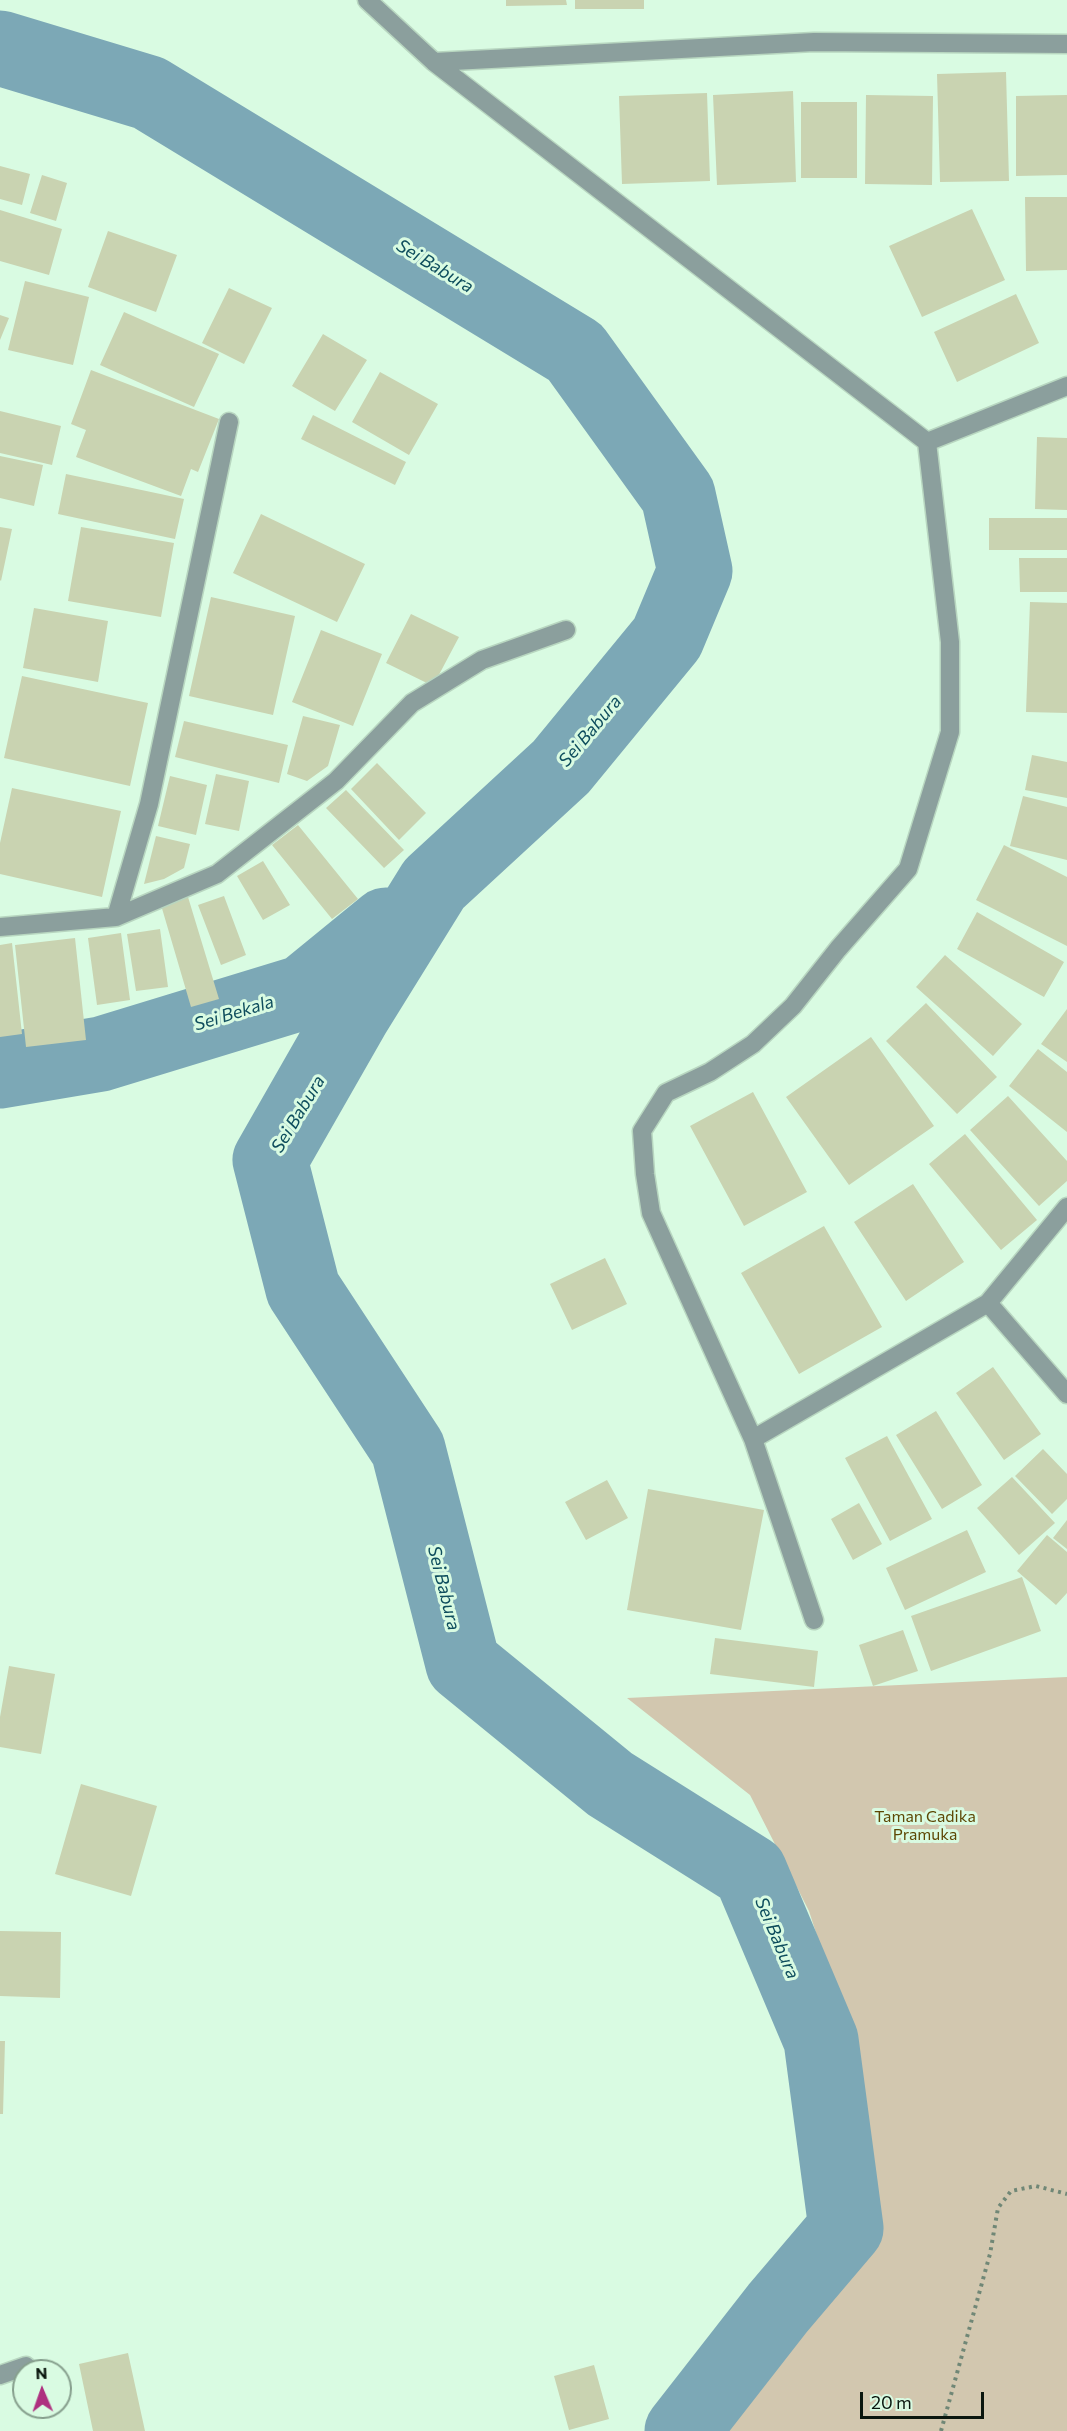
<!DOCTYPE html>
<html>
<head>
<meta charset="utf-8">
<style>
  body { margin:0 }
  #map { position:relative; width:1067px; height:2431px; overflow:hidden; background:#d9fbe2; font-family:Commissioner,sans-serif }
  canvas { display:block }
  .north { position:absolute; left:12px; top:2359px; width:60px; height:60px; box-sizing:border-box; background:#d9fbe2; border:2px solid #869f8d; border-radius:50%; rotate:358deg; font-size:16px; font-weight:700; line-height:24px; text-align:center; color:#0a160e }
  .north::after { content:''; display:block; margin:auto; width:21px; height:27px; background:#ae307f; clip-path:polygon(50% 0,100% 100%,50% 72%,0 100%) }
  .scale { position:absolute; left:860px; top:2392px; width:124px; height:27px; box-sizing:border-box; border:3px solid #0a160e; border-top:0; padding-left:8px; font-size:18px; line-height:21px; white-space:nowrap; color:#0a160e; -webkit-text-stroke:4px #d9fbe2; paint-order:stroke }
</style>
</head>
<body>
<div id="map">
<canvas width="1067" height="2431"></canvas>
<div class="north">N</div>
<div class="scale">20 m</div>
</div>
<script>
const context = document.querySelector('canvas').getContext('2d');
context.lineJoin = 'round';
function fill(path, color) {
  context.fillStyle = color;
  context.fill(path, 'evenodd');
}
function poly(rows) {
  const path = new Path2D();
  for (const r of rows) {
    path.moveTo(r[0], r[1]);
    for (let i = 2; i < r.length; i += 2) path.lineTo(r[i], r[i + 1]);
  }
  return path;
}
function trace(path, color, width, dash) {
  context.strokeStyle = color;
  context.lineWidth = width;
  context.lineCap = dash ? 'butt' : 'round';
  context.setLineDash(dash || []);
  context.stroke(path);
}
function label(font, color, halo, rows, align = 'center') {
  context.font = font + ' Commissioner,sans-serif';
  context.lineWidth = 6;
  context.setLineDash([]);
  context.textBaseline = 'middle';
  context.strokeStyle = halo;
  context.fillStyle = color;
  for (const [text, x, y, turn = 0] of rows) {
    context.save();
    context.translate(x, y);
    context.rotate((+turn || 0) * Math.PI / 180);
    context.textAlign = isNaN(turn) ? turn : align;
    if (halo) context.strokeText(text, 0, 0);
    context.fillText(text, 0, 0);
    context.restore();
  }
}
const green = poly([
  [1067,1677,1067,2431,710,2431,801,2320,875,2238,847,2029,809,1911,750,1795,627,1698]
]);
const river = poly([
  [0,48,149,93,575,352,678,495,695,571,667,638,561,767,434,884,354,1013,270,1160,303,1289,408,1449,463,1664,610,1784,750,1872,821,2040,846,2228,778,2308,682,2431],
  [0,1071,101,1054,304,992,386,925]
]);
const building = poly([
  [506,0,566,0,567,5,506,6],
  [575,0,644,0,644,9,575,9],
  [1006,72,1009,181,940,182,937,74],
  [793,91,796,182,717,185,713,95],
  [707,93,710,181,622,184,619,96],
  [866,95,933,96,932,185,865,184],
  [1067,95,1067,175,1016,176,1016,96],
  [801,102,857,102,857,178,801,178],
  [0,166,30,174,22,205,0,199],
  [42,175,67,183,56,221,30,213],
  [1025,197,1067,197,1067,270,1026,271],
  [972,209,1005,280,922,317,889,246],
  [0,210,62,229,49,275,0,261],
  [108,231,177,255,156,312,88,287],
  [25,281,89,297,73,365,8,350],
  [229,288,272,308,244,364,202,343],
  [1016,294,1039,343,957,382,934,332],
  [124,312,219,354,194,407,100,365],
  [0,315,9,318,0,340],
  [323,334,367,360,335,411,292,386],
  [91,370,219,419,198,472,191,469,181,496,76,457,86,430,71,424],
  [380,372,438,404,409,455,352,422],
  [0,411,61,426,52,465,0,453],
  [313,415,406,462,395,485,301,439],
  [1037,437,1067,438,1067,510,1035,509],
  [0,456,43,465,34,506,0,498],
  [66,474,184,499,175,539,58,514],
  [261,514,365,564,337,622,233,573],
  [989,518,1067,518,1067,550,989,550],
  [0,527,12,529,1,581,0,580],
  [81,527,174,543,161,617,68,601],
  [1019,558,1067,558,1067,592,1020,592],
  [211,597,295,616,273,715,189,696],
  [1030,602,1067,603,1067,713,1026,712],
  [34,608,108,621,98,682,23,668],
  [411,614,459,637,433,686,386,663],
  [321,630,382,654,353,726,292,702],
  [22,676,148,703,130,786,4,758],
  [303,716,340,725,328,766,307,781,287,774],
  [184,721,288,745,279,783,175,757],
  [1032,755,1067,762,1067,798,1025,790],
  [377,763,426,813,399,840,351,789],
  [216,774,249,781,239,831,205,824],
  [170,776,207,785,196,835,158,826],
  [12,788,121,811,102,897,0,874,0,843],
  [346,790,404,850,384,868,326,808],
  [1023,796,1067,807,1067,860,1010,846],
  [298,825,358,899,332,919,272,845],
  [156,836,190,844,184,868,164,879,144,884],
  [1004,845,1067,877,1067,946,976,900],
  [263,861,290,905,263,920,237,876],
  [224,896,246,955,221,965,198,905],
  [188,897,219,999,191,1007,161,905],
  [977,912,1064,962,1044,997,957,949],
  [160,929,168,987,136,991,127,934],
  [121,933,130,1000,97,1005,88,938],
  [75,938,86,1040,26,1047,15,945],
  [12,943,22,1034,0,1037,0,945],
  [945,955,1022,1024,993,1056,916,987],
  [926,1003,997,1077,957,1114,886,1041],
  [1067,1009,1067,1062,1041,1044],
  [871,1037,934,1126,849,1185,786,1097],
  [1038,1049,1067,1072,1067,1132,1009,1086],
  [753,1092,807,1192,744,1226,690,1126],
  [1008,1096,1067,1161,1067,1181,1039,1206,970,1130],
  [965,1134,1037,1220,1001,1250,929,1164],
  [913,1184,964,1262,906,1301,854,1222],
  [824,1226,882,1327,799,1374,741,1273],
  [605,1258,627,1304,572,1330,550,1284],
  [993,1367,1041,1434,1004,1460,956,1393],
  [936,1411,982,1485,942,1509,896,1435],
  [887,1436,932,1519,890,1541,845,1458],
  [1043,1449,1067,1474,1067,1499,1052,1514,1015,1476],
  [1012,1477,1055,1523,1019,1555,977,1508],
  [607,1480,628,1518,586,1540,565,1502],
  [648,1489,764,1510,741,1630,627,1610],
  [859,1503,882,1544,853,1560,831,1519],
  [1067,1520,1067,1549,1053,1538],
  [967,1530,986,1572,905,1610,886,1568],
  [1047,1535,1067,1552,1067,1593,1056,1605,1017,1571],
  [1022,1577,1041,1631,931,1671,911,1616],
  [903,1630,918,1671,873,1686,859,1645],
  [715,1638,818,1651,814,1687,710,1674],
  [9,1666,55,1674,41,1754,0,1747,0,1717],
  [81,1784,157,1806,131,1896,55,1874],
  [0,1931,61,1932,60,1998,0,1996],
  [0,2041,5,2041,3,2114,0,2114],
  [128,2353,145,2431,93,2431,79,2364],
  [594,2365,609,2419,569,2430,554,2376]
]);
const path = poly([
  [941,2431,990,2254,998,2208,1011,2191,1036,2186,1067,2194]
]);
const street = poly([
  [367,0,434,62,927,442,950,642,950,732,908,869,838,949,793,1006,753,1044,710,1072,666,1093,642,1131,645,1174,651,1213,753,1439,814,1620],
  [434,62,814,42,1067,44],
  [927,442,1067,386],
  [116,917,149,804,229,422],
  [0,927,116,917,217,874,336,781,412,703,482,660,566,630],
  [988,1303,1067,1394],
  [753,1439,988,1303,1067,1207],
  [0,2375,26,2366]
]);
const parkNames = [
  ["Taman Cadika",925,1817],
  ["Pramuka",925,1835]
];
const waterNames = [
  ["Sei Babura",435,266,31],
  ["Sei Babura",590,731,-50],
  ["Sei Bekala",234,1013,-17],
  ["Sei Babura",298,1114,-59],
  ["Sei Babura",444,1588,76],
  ["Sei Babura",777,1938,67]
];
fill(green, '#d2c7af');
trace(river, '#7ca8b6', 75);
fill(building, '#c9d3b1');
trace(street, '#b8d6c0', 21);
trace(path, '#708776', 4, [3, 4.5]);
trace(street, '#8b9f9d', 18);
label('16px', '#5d4704', '#d9fbe2', parkNames);
label('italic 18px', '#0e4d5d', '#d9fbe2', waterNames);
</script>
</body>
</html>
